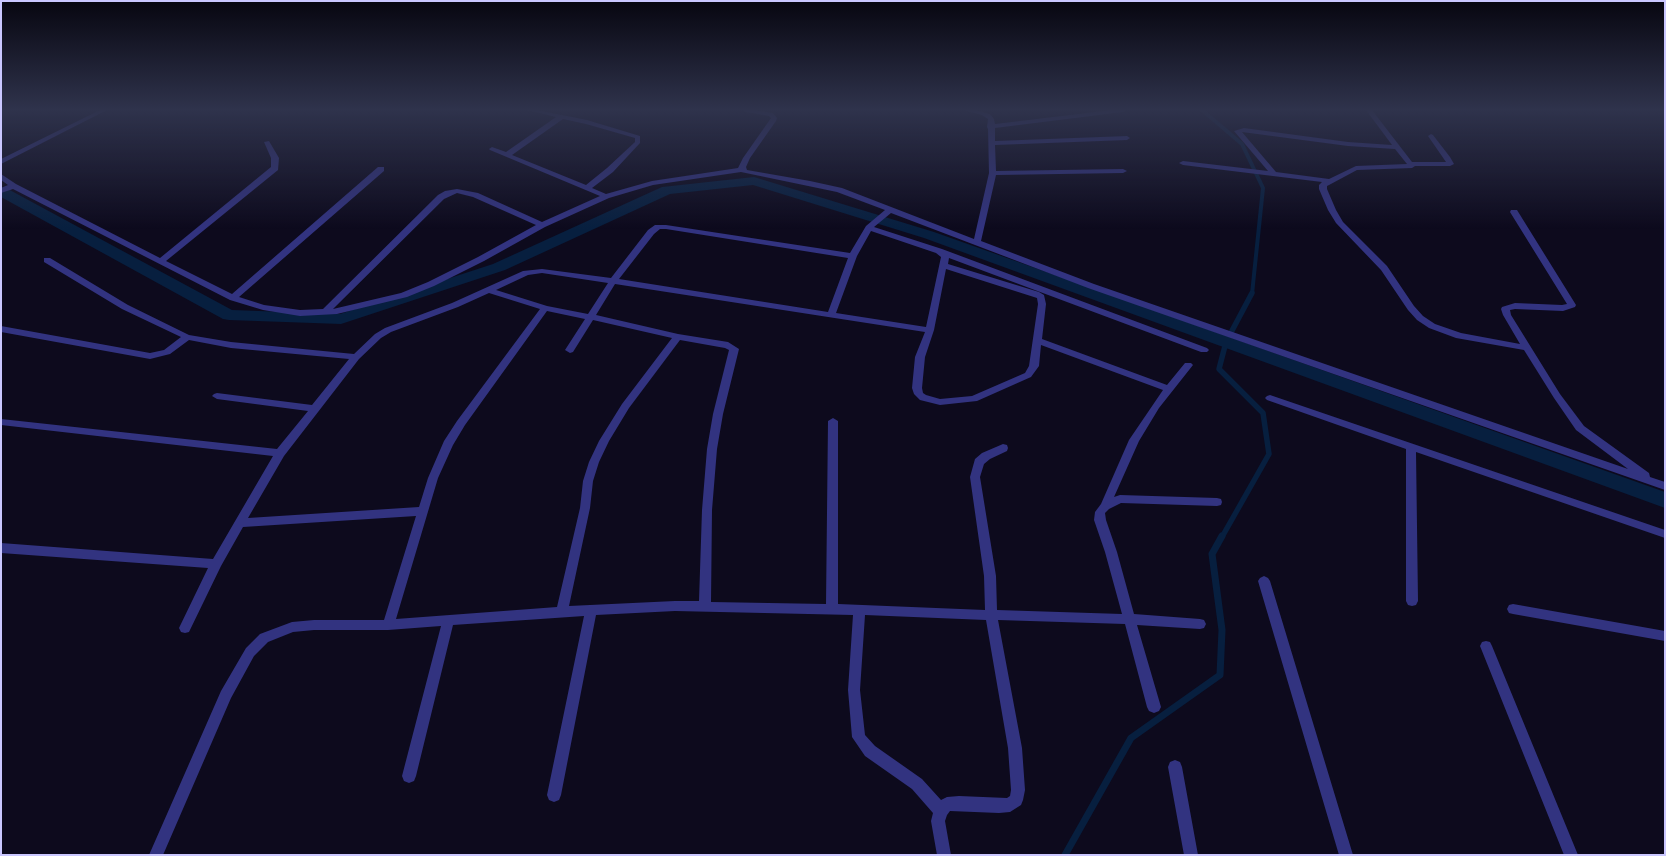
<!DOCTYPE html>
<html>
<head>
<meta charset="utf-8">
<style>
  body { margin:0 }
  #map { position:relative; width:1666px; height:856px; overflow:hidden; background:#0d0a1d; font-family:Figtree,sans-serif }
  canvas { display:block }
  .frame { position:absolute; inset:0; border:2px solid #cac7ff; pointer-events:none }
</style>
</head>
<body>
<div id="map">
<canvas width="1666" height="856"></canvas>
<div class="frame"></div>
</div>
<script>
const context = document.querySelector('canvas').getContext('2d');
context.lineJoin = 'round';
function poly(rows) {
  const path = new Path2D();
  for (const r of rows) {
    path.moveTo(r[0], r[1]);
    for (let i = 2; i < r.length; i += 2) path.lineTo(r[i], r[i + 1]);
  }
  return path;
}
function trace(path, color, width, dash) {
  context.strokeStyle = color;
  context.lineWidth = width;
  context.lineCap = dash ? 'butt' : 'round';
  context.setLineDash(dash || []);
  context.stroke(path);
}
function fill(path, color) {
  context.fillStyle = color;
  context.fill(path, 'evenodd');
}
const streamFar2 = poly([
  [1202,110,1242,144,1263,188,1252,294]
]);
const streamFar1 = poly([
  [1222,537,1269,454,1263,413,1219,369,1226,342,1252,293]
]);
const stream = poly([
  [1065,855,1131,738,1220,675,1222,630,1212,554,1222,536]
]);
const canal = poly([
  [754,177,934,232,1665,492,1665,508,924,238,753,185,670,194,505,270,341,324,229,320,223,319,1,197,1,187,6,188,232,310,340,314,493,264,662,187,754,177]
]);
const minor = poly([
  [100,110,107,110,1,164,1,159,100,110],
  [527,110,537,110,587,120,640,136,640,143,613,172,592,188,606,194,652,181,738,168,743,158,771,118,769,116,746,112,743,110,755,110,773,113,777,118,776,121,750,158,746,167,747,170,810,181,842,188,974,239,989,173,988,129,987,127,988,119,982,115,966,111,965,110,976,110,990,114,994,119,995,124,1111,110,1126,110,1123,112,995,128,995,141,1127,136,1130,138,1127,140,995,145,996,171,1123,169,1127,171,1123,173,996,175,981,241,1094,284,1628,469,1576,430,1554,398,1524,350,1456,338,1429,328,1417,320,1408,310,1381,270,1336,223,1328,210,1319,189,1319,185,1322,182,1183,165,1179,163,1183,161,1268,171,1234,131,1244,128,1348,142,1392,145,1366,110,1372,110,1412,162,1446,162,1428,136,1431,134,1433,135,1450,157,1454,164,1450,166,1415,166,1412,168,1357,170,1329,185,1327,186,1327,189,1336,210,1343,222,1387,266,1414,306,1423,316,1435,324,1461,333,1520,344,1503,315,1501,309,1502,307,1515,303,1562,305,1567,304,1510,212,1511,210,1517,210,1576,305,1575,307,1563,311,1515,309,1510,310,1511,315,1560,394,1584,426,1649,473,1650,477,1665,482,1665,490,1088,288,891,213,874,227,942,249,1207,348,1209,350,1207,352,1201,352,949,258,948,264,1039,292,1044,295,1046,304,1042,339,1167,385,1185,363,1191,363,1193,365,1159,408,1139,441,1114,497,1120,495,1217,498,1221,499,1222,502,1221,505,1217,506,1121,503,1109,509,1105,513,1106,520,1117,552,1134,614,1200,619,1204,620,1206,624,1204,628,1200,629,1137,625,1161,707,1159,711,1154,713,1149,711,1147,707,1125,624,998,620,1022,748,1025,790,1023,800,1021,805,1010,812,999,813,950,811,947,815,945,821,951,855,937,855,931,821,933,813,912,789,865,756,852,737,848,690,853,615,675,611,596,615,561,795,559,800,554,802,549,800,547,795,584,616,453,625,416,776,414,781,409,783,404,781,402,776,441,626,388,630,314,630,293,632,268,642,254,656,231,698,163,855,149,855,221,691,246,648,260,634,292,622,314,620,384,620,416,516,243,527,221,566,189,632,185,633,181,632,179,628,208,568,1,553,1,543,213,559,273,456,1,425,1,419,277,449,308,411,217,399,212,396,214,394,217,393,312,405,349,359,231,348,189,340,170,354,150,359,1,332,1,326,150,353,164,350,181,337,122,309,44,262,44,258,50,258,128,305,189,335,231,342,354,354,375,334,385,328,452,303,523,271,542,269,611,278,648,230,655,225,666,225,850,253,866,226,885,210,837,192,741,172,653,185,609,198,545,227,484,261,434,286,407,297,337,314,300,316,263,310,230,300,13,189,1,193,1,188,8,185,1,180,1,174,16,184,160,258,271,167,271,158,264,142,269,141,279,158,278,170,166,261,232,294,378,167,384,167,384,171,239,297,264,305,300,310,323,309,438,195,445,191,457,189,478,193,542,222,600,196,490,150,489,149,492,147,506,152,556,117,527,110],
  [563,119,586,124,635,138,635,142,607,168,586,185,512,155,563,119],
  [1242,132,1348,146,1395,149,1407,164,1356,166,1329,179,1276,172,1242,132],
  [457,193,473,197,536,225,478,257,428,282,401,293,333,309,444,199,457,193],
  [660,229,666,229,848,258,828,312,619,279,654,234,660,229],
  [871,231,936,253,941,257,926,327,836,313,857,256,871,231],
  [946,269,1037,298,1038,304,1029,366,1025,373,972,396,940,399,926,395,923,393,922,388,925,357,934,330,946,269],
  [542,273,608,283,588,314,547,306,496,290,528,275,542,273],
  [615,284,925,332,915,357,912,388,914,394,920,400,940,405,977,401,1031,377,1039,366,1041,345,1163,390,1129,440,1101,504,1095,512,1094,520,1105,552,1122,614,997,610,996,576,980,477,984,464,990,459,1007,451,1008,448,1007,445,1003,444,982,453,975,459,970,477,984,576,985,610,838,604,838,421,833,418,828,421,826,604,711,602,712,510,717,449,723,414,739,349,728,342,678,334,596,315,615,284],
  [489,293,540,309,457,421,444,441,428,478,419,507,248,518,284,456,359,359,381,338,391,332,458,307,489,293],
  [547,311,585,319,565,350,570,353,573,352,593,320,672,338,622,404,599,441,589,462,583,481,580,508,557,607,396,619,438,478,453,445,465,425,547,311],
  [680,340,725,348,729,350,713,414,707,449,702,510,699,601,675,601,569,606,590,508,593,481,599,462,609,441,629,408,680,340],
  [865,615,986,620,1008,748,1011,790,1010,796,1007,798,959,796,947,797,941,800,922,779,875,746,865,735,860,690,865,615],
  [1270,395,1665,530,1665,538,1416,452,1418,601,1416,605,1412,606,1408,605,1406,601,1406,449,1267,400,1265,398,1267,396,1270,395],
  [1264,576,1268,578,1270,581,1353,855,1339,855,1258,581,1260,578,1264,576],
  [1513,604,1665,631,1665,641,1513,614,1509,613,1507,609,1509,605,1513,604],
  [1486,641,1490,642,1492,646,1578,855,1564,855,1480,646,1482,642,1486,641],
  [1175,760,1180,762,1182,767,1198,855,1184,855,1168,767,1170,762,1175,760]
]);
trace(streamFar2, '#071f3f', 4);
trace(streamFar1, '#071f3f', 5.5);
trace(stream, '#071f3f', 7);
fill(canal, '#071f3f');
fill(minor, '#323380');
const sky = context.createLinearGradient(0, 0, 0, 229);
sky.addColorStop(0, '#070610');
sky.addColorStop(0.48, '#2f334c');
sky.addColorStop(1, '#2f334c00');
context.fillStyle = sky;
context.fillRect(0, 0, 1666, 229);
</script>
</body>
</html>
